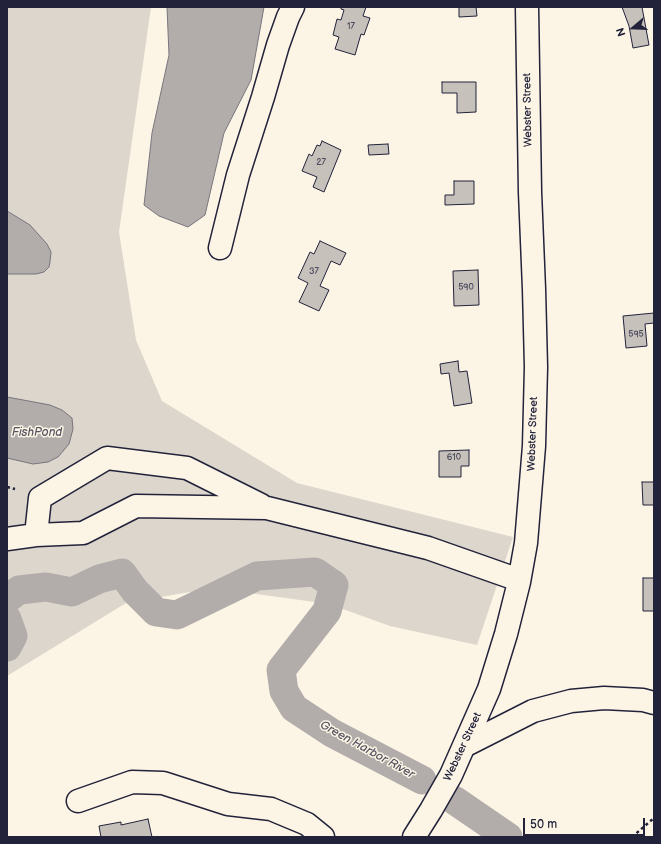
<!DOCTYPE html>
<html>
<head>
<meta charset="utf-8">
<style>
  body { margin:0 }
  #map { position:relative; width:661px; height:844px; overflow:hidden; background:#fcf5e5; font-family:"Balsamiq Sans",sans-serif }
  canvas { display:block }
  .frame { position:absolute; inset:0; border:8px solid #22223b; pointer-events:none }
  .north { position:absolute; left:613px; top:8px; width:40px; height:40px; -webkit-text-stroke:3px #fcf5e5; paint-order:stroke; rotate:251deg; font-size:11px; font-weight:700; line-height:16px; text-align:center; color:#22223b }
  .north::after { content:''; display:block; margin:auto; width:14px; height:18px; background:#22223b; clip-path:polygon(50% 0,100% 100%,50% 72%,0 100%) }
  .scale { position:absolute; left:523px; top:818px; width:122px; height:18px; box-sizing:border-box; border:2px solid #22223b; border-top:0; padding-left:5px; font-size:12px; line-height:14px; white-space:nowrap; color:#22223b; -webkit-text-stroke:3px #fcf5e5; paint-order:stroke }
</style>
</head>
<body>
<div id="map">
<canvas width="661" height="844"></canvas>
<div class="frame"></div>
<div class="north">N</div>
<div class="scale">50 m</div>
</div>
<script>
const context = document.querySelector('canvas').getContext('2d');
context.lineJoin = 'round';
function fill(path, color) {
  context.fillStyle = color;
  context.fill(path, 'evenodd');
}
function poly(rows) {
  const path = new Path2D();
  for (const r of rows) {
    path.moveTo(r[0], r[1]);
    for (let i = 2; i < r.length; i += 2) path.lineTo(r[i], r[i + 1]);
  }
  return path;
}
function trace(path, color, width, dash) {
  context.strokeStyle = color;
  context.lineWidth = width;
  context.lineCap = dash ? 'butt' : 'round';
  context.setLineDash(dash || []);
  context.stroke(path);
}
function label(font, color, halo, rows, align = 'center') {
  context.font = font + ' "Balsamiq Sans",sans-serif';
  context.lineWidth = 3;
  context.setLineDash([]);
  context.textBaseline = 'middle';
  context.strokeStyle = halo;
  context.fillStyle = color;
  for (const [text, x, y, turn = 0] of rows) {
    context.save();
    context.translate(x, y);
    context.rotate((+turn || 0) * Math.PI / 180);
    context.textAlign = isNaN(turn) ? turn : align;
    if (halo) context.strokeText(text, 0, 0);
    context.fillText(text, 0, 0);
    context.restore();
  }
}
const green = poly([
  [7,7,151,7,119,232,136,340,162,401,297,483,513,537,477,645,390,626,329,604,213,588,126,603,7,676]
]);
const water = poly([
  [167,7,264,7,251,80,224,133,205,215,188,227,159,216,144,205,152,133,169,55,167,7],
  [7,211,30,225,47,244,51,252,50,262,49,267,44,272,36,274,7,274,7,211],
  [7,397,50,405,62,410,72,418,73,429,69,444,58,457,48,462,33,464,7,458,7,397]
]);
const river = poly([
  [7,599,19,590,46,587,72,592,99,579,122,573,135,591,156,612,177,615,257,576,315,572,334,585,327,611,281,670,284,691,294,708,332,733,422,780],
  [7,619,13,636,7,647],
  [454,800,508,837]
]);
const building = poly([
  [341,7,366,7,363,16,370,18,364,35,361,34,355,55,335,49,339,37,333,35,337,19,341,20,344,10,341,9,341,7],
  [459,7,476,7,477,16,459,17,459,7],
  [622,7,642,7,649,45,633,48,629,26,622,7],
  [442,82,476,82,476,112,457,113,457,93,442,93,442,82],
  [322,141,341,150,324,192,313,187,317,177,302,171,309,154,312,156,317,145,320,146,322,141],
  [388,144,389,154,369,155,368,145,388,144],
  [454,181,474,181,474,204,445,205,445,195,454,195,454,181],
  [320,241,346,253,340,265,331,261,320,286,329,290,319,311,299,302,308,283,298,278,310,252,314,254,320,241],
  [478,270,479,305,454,306,453,271,478,270],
  [654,313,654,323,645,324,647,346,626,348,623,316,654,313],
  [458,361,459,372,467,371,472,403,454,406,449,373,441,374,440,364,458,361],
  [469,450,469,466,461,466,461,477,439,477,439,451,469,450],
  [642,482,654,482,654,505,643,505,642,482],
  [643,578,654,578,654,611,643,611,643,578],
  [148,819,152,837,101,837,99,826,121,822,121,825,148,819]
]);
const path = poly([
  [7,487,15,489],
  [632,837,654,818]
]);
const minor = poly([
  [220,248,238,175,263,97,278,45,288,17,293,7],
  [36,535,40,498,107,458,187,468,261,505],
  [7,539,36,535,83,533,136,506,267,508,428,548,519,580],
  [464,746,533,711,571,701,604,698,643,700,654,703],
  [78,801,132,782,163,783,228,804,271,809,307,824,323,837],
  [414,837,431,810,451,775,489,689,506,634,519,582,526,543,534,446,536,367,534,289,530,192,527,7]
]);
const numberNames = [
  ["17",351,27],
  ["27",321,163],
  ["37",314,272],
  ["590",466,288],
  ["595",636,335],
  ["610",454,458]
];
const streetNames = [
  ["Webster Street",528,110,-91],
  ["Webster Street",533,434,-88],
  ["Webster Street",463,747,-65]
];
const waterNames = [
  ["FishPond",37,433],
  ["Green Harbor River",367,750,29]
];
fill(green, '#dcd6cc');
fill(water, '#b2adab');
trace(water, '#78757e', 1);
trace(river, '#b2adab', 29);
fill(building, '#c6c1bb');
trace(building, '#22223b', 1);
trace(minor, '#22223b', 25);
trace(path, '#22223b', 2.5, [3, 3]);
trace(minor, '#fcf5e5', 22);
label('9px', '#4b4a5b', null, numberNames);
label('11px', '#22223b', '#fcf5e5', streetNames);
label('italic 12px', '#545362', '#fcf5e5', waterNames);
</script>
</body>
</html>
